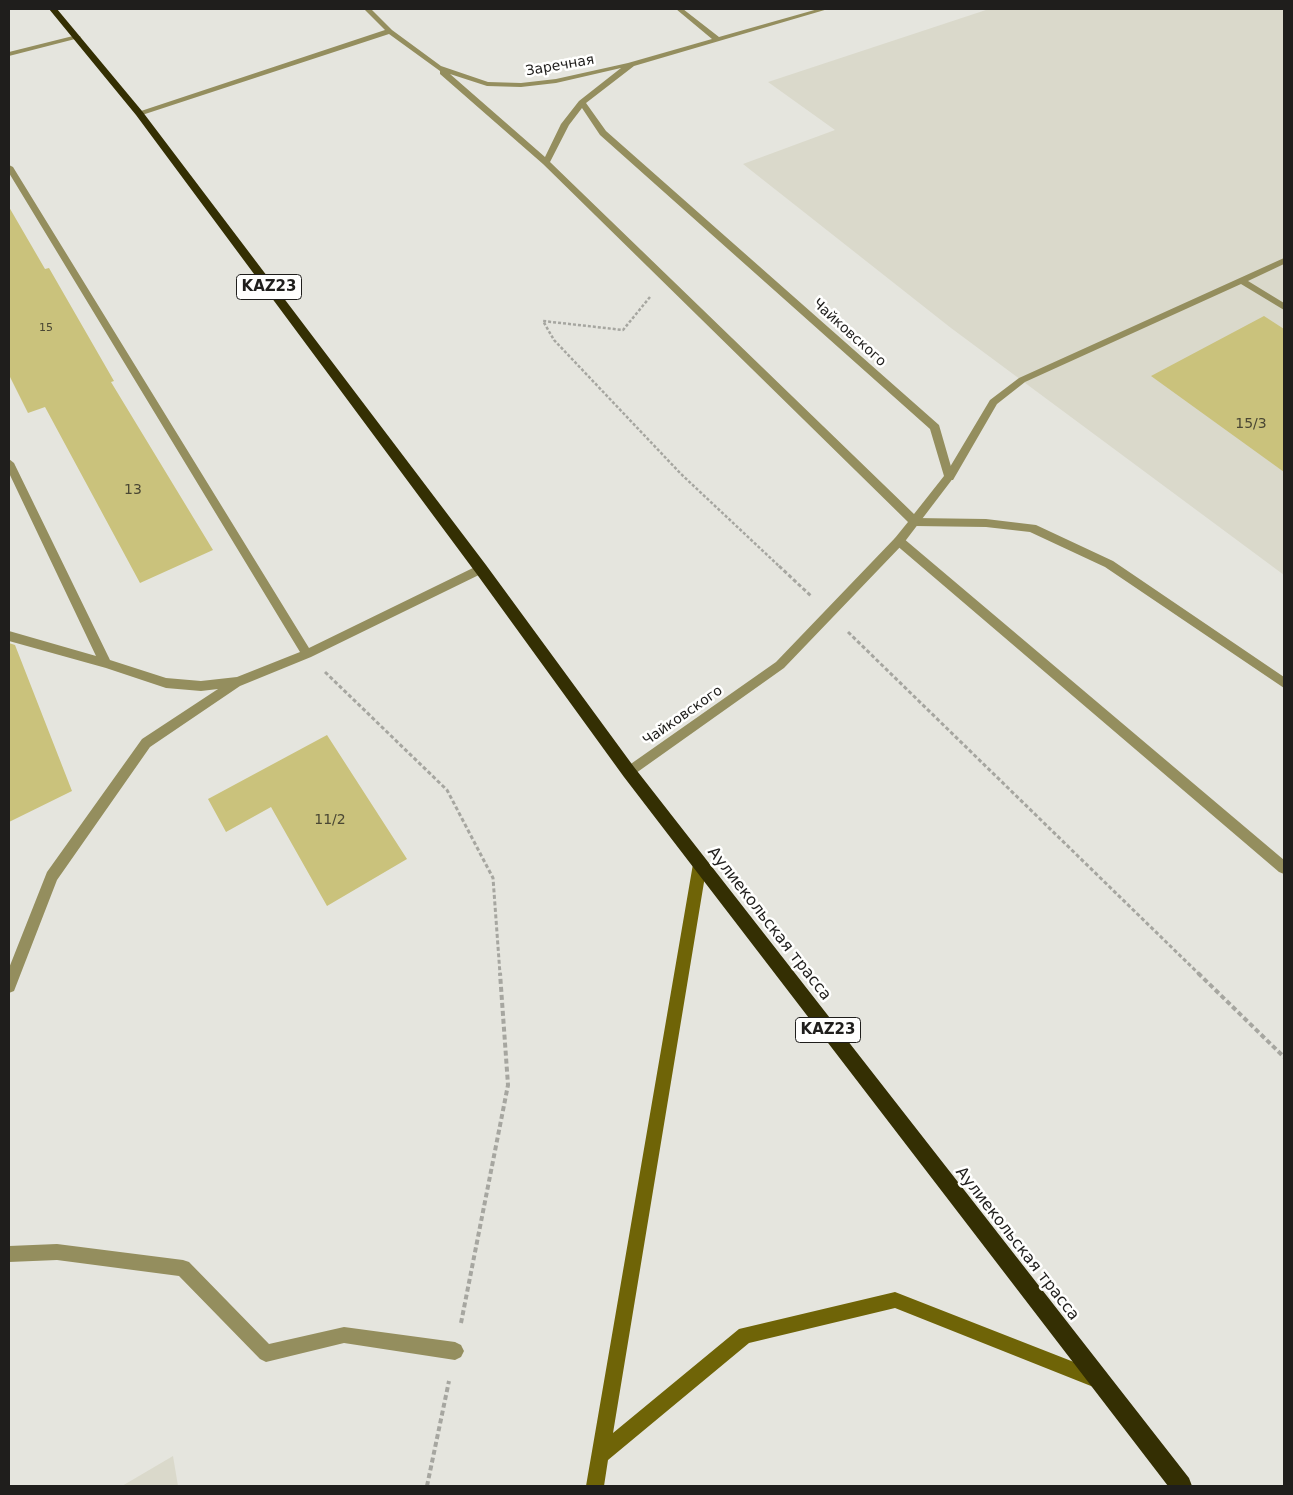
<!DOCTYPE html>
<html>
<head>
<meta charset="utf-8">
<style>
  body { margin:0 }
  #map { position:relative; width:1293px; height:1495px; overflow:hidden; background:#e5e5de; font-family:"DejaVu Sans",sans-serif }
  canvas { display:block }
  .frame { position:absolute; inset:0; border:10px solid #1f1e1c; pointer-events:none }
</style>
</head>
<body>
<div id="map">
<canvas width="1293" height="1495"></canvas>
<div class="frame"></div>
</div>
<script>
const context = document.querySelector('canvas').getContext('2d');
context.lineJoin = 'round';
function fill(path, color) {
  context.fillStyle = color;
  context.fill(path, 'evenodd');
}
function poly(rows) {
  const path = new Path2D();
  for (const r of rows) {
    path.moveTo(r[0], r[1]);
    for (let i = 2; i < r.length; i += 2) path.lineTo(r[i], r[i + 1]);
  }
  return path;
}
function trace(path, color, width, dash) {
  context.strokeStyle = color;
  context.lineWidth = width;
  context.lineCap = dash ? 'butt' : 'round';
  context.setLineDash(dash || []);
  context.stroke(path);
}
function label(font, color, halo, rows, align = 'center') {
  context.font = font + ' "DejaVu Sans",sans-serif';
  context.lineWidth = 5;
  context.setLineDash([]);
  context.textBaseline = 'middle';
  context.strokeStyle = halo;
  context.fillStyle = color;
  for (const [text, x, y, turn = 0] of rows) {
    context.save();
    context.translate(x, y);
    context.rotate((+turn || 0) * Math.PI / 180);
    context.textAlign = isNaN(turn) ? turn : align;
    if (halo) context.strokeText(text, 0, 0);
    context.fillText(text, 0, 0);
    context.restore();
  }
}
const built = poly([
  [989,9,1284,9,1284,575,951,328,743,164,835,130,768,82],
  [173,1456,178,1486,122,1486]
]);
const building = poly([
  [9,207,45,269,49,268,114,381,111,382,213,550,140,583,45,407,28,413,9,375],
  [1264,316,1284,329,1284,472,1151,376],
  [9,643,15,645,72,791,9,822],
  [327,735,407,859,327,906,271,807,226,832,208,799]
]);
const pathFar2 = poly([
  [650,297,623,330,543,321,554,340,681,474,780,567]
]);
const pathFar1 = poly([
  [779,566,811,596],
  [848,632,1199,974],
  [325,672,447,790,493,878,500,974]
]);
const path = poly([
  [1198,973,1284,1057],
  [461,1323,508,1085,500,973],
  [427,1486,449,1381]
]);
const lane = poly([
  [1284,258,1284,264,1248,281,1284,303,1284,310,1241,284,1025,382,997,404,953,480,945,480,944,477,990,400,1019,378,1284,258],
  [915,518,986,519,1036,525,1113,561,1284,677,1284,688,1105,567,1030,532,986,527,915,526,910,522,915,518],
  [899,537,903,538,1284,860,1284,874,1279,872,895,544,894,541,895,538,899,537],
  [57,1244,183,1260,189,1262,269,1344,344,1327,455,1342,461,1345,464,1351,461,1357,455,1360,344,1343,266,1362,260,1359,179,1276,57,1260,9,1262,9,1246,57,1244]
]);
const street = poly([
  [364,9,371,9,392,30,441,66,488,82,521,83,556,79,628,63,712,39,676,9,683,9,719,37,818,9,828,9,634,66,586,103,606,131,939,425,954,477,903,544,784,668,629,778,625,776,623,772,625,768,776,662,895,538,908,522,543,164,440,74,440,71,389,34,142,115,135,113,385,30,364,9],
  [621,68,579,101,561,124,545,157,450,74,487,86,521,87,556,83,621,68],
  [582,108,600,135,930,429,944,476,914,514,550,162,569,125,582,108],
  [77,35,81,37,79,38,9,56,9,52,77,35],
  [9,165,13,167,309,648,477,566,485,566,487,569,485,572,311,657,240,686,150,747,57,880,14,991,9,993,9,968,47,872,142,739,218,689,201,691,166,688,106,668,9,641,9,631,96,656,9,473,9,459,14,463,110,660,166,678,201,681,237,677,300,652,9,173,9,165]
]);
const secondary = poly([
  [700,858,705,860,707,864,613,1433,739,1329,895,1292,1102,1373,1105,1379,1102,1385,1096,1388,895,1308,749,1343,608,1460,604,1486,586,1486,693,864,695,860,700,858]
]);
const highway = poly([
  [49,9,57,9,142,111,486,565,634,767,1189,1478,1192,1486,1168,1486,624,777,476,573,136,115,49,9]
]);
const farNumbernames = [
  ["15",46,328]
];
const farStreetnames = [
  ["Заречная",560,66,-10],
  ["Чайковского",849,333,42],
  ["Чайковского",683,716,-35]
];
const numberNames = [
  ["15/3",1251,424],
  ["13",133,490],
  ["11/2",330,820]
];
const shields = [
  [269,287,65],
  [828,1030,65]
];
const shieldNames = [
  ["KAZ23",269,287],
  ["KAZ23",828,1030]
];
const streetNames = [
  ["Аулиекольская трасса",769,924,52],
  ["Аулиекольская трасса",1017,1244,52]
];
fill(built, '#dad9cb');
fill(building, '#cac27c');
trace(pathFar2, '#a6a6a0', 2.5, [3, 2]);
trace(pathFar1, '#a6a6a0', 3, [4, 2.5]);
trace(path, '#a6a6a0', 4, [5, 3]);
fill(lane, '#948e5e');
fill(street, '#948e5e');
fill(secondary, '#6f6407');
fill(highway, '#342f03');
label('11px', '#4a4734', null, farNumbernames);
label('14px', '#1f1e1c', '#fffffe', farStreetnames);
label('14px', '#4a4734', null, numberNames);
for (const [x, y, w] of shields) {
  const box = new Path2D();
  box.roundRect(x - w / 2, y - 12.5, w, 25, 4);
  context.fillStyle = '#fffffe';
  context.fill(box);
  trace(box, '#1f1e1c', 1);
}
label('bold 15px', '#1f1e1c', null, shieldNames);
label('16px', '#1f1e1c', '#fffffe', streetNames);
</script>
</body>
</html>
